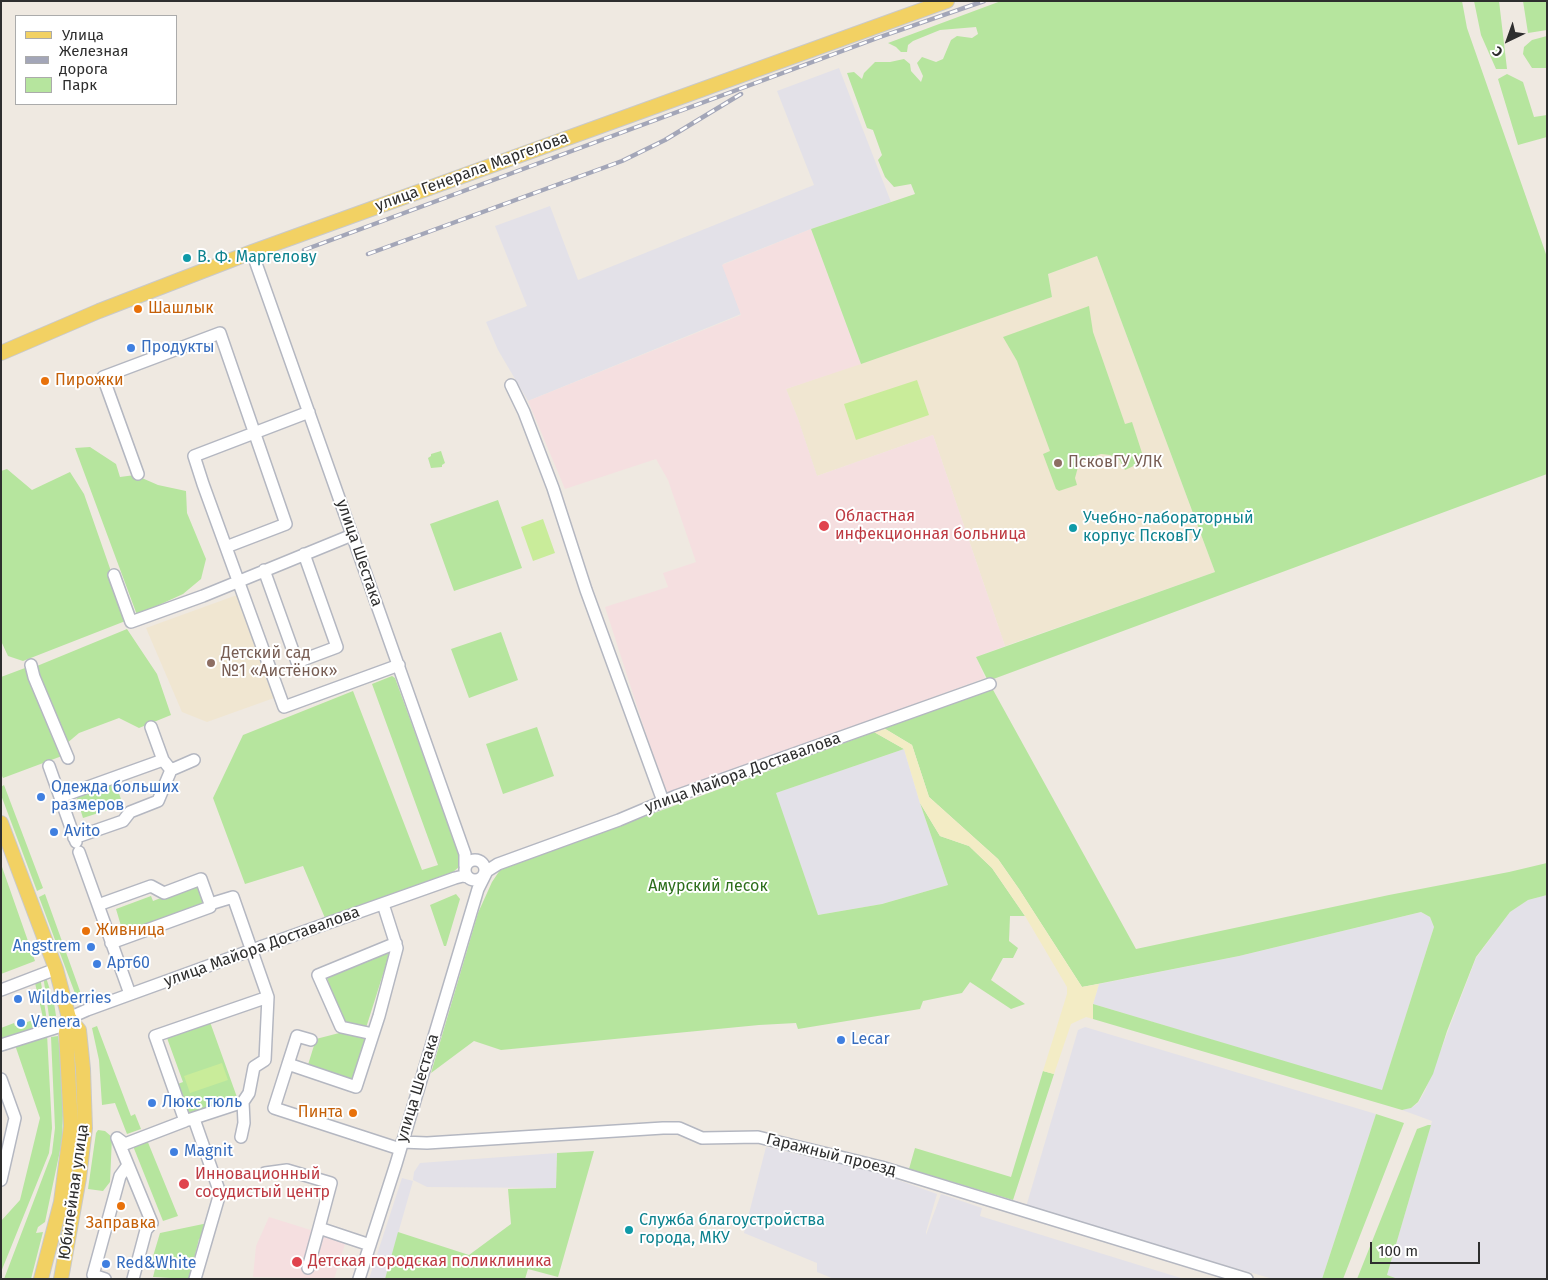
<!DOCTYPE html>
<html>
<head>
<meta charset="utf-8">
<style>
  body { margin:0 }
  #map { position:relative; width:1548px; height:1280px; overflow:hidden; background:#efe9e1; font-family:"Fira Sans",sans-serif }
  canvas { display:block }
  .frame { position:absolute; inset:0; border:2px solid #2e2e2e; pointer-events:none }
  .legend { position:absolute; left:15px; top:15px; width:162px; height:90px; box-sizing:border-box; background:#fff; border:1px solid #ababab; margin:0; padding:6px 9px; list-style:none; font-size:15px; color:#2e2e2e }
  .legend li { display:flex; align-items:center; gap:10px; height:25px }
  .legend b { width:25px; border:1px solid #ababab }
  .north { position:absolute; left:1483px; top:15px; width:50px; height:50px; -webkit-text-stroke:4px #fff; paint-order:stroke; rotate:222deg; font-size:14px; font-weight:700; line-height:20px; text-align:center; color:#2e2e2e }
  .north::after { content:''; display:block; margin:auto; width:18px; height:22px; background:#2e2e2e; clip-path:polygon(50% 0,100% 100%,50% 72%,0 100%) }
  .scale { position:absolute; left:1370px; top:1242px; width:110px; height:22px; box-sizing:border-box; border:2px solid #2e2e2e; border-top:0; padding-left:6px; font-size:15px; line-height:18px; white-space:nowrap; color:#2e2e2e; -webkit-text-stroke:4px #fff; paint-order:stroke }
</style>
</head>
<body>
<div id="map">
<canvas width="1548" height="1280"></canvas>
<div class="frame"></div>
<ul class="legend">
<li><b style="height:6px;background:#f2d163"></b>Улица</li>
<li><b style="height:6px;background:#a3a6b8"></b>Железная дорога</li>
<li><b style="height:14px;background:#b6e59e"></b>Парк</li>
</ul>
<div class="north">С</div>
<div class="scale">100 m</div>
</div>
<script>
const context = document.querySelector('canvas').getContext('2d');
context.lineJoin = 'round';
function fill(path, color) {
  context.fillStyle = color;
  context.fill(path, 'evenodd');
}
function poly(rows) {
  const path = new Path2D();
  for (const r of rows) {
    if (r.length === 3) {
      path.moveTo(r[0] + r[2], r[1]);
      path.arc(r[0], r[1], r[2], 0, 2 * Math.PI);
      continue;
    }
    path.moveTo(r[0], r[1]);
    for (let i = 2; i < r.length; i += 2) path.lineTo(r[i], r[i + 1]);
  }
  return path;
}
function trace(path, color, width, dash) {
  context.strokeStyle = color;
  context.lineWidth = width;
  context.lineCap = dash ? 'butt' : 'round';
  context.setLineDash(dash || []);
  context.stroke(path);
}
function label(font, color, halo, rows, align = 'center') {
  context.font = font + ' "Fira Sans",sans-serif';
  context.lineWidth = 4;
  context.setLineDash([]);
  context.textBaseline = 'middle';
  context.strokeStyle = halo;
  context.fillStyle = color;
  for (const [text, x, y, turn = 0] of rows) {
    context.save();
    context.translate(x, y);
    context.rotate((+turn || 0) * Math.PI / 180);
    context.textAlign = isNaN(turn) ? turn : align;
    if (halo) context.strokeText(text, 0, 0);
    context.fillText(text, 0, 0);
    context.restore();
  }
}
const industrial = poly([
  [839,68,891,202,811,229,723,264,741,314,528,401,498,350,486,322,527,306,495,226,550,206,578,280,814,185,777,91],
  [904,749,920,803,948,885,882,904,818,915,775,793],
  [1547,895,1547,1279,1398,1279,1387,1275,1432,1121,1402,1110,1411,1108,1418,1103,1425,1091,1476,958,1510,912,1528,900],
  [1421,912,1430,917,1434,927,1382,1091,1093,1004,1099,984,1239,956],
  [1085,1027,1376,1114,1322,1279,1273,1279,1026,1207,1078,1030],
  [766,1147,876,1172,937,1194,926,1232,926,1235,941,1194,982,1208,980,1216,1184,1279,834,1279,817,1272,817,1263,744,1233],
  [557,1153,556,1188,427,1187,413,1180,414,1172,420,1163],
  [402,1178,413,1181,385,1279,369,1279]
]);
const education = poly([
  [1097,256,1215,572,1005,646,933,435,817,476,798,419,786,389,1052,297,1048,274],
  [237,595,274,698,207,722,182,712,146,628]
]);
const medical = poly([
  [811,229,861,364,786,389,798,419,817,476,933,435,1005,646,976,657,985,678,666,796,605,607,668,587,663,573,696,562,668,480,656,459,565,489,528,401,741,315,722,265],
  [269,1217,346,1241,334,1279,253,1277,256,1246]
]);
const green = poly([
  [1001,1,1462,1,1467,28,1547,257,1547,474,988,681,976,657,1215,572,1097,256,1048,274,1052,297,861,364,811,229,915,194,911,184,894,187,885,177,878,160,882,155,873,130,867,128,847,73,854,72,862,79,864,73,875,62,890,62,904,59,910,64,911,71,921,82,923,76,917,63,922,57,936,62,943,59,951,40,957,36,972,38,978,34,976,27,940,30,913,41,908,45,907,52,901,52,896,47,888,43],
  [1474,1,1499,1,1507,69,1496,69,1481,35],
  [1523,1,1547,1,1547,30,1528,33],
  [1547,36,1547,68,1532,68,1523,54,1524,47,1532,40],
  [1507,74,1523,82,1534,117,1547,115,1547,137,1518,145,1498,79],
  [1089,306,1093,332,1125,424,1132,422,1143,456,1142,462,1125,470,1119,459,1110,455,1101,454,1088,458,1078,467,1075,478,1077,485,1059,491,1056,489,1043,454,1050,451,1017,361,1003,337],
  [90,447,116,464,120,477,135,475,158,485,186,491,187,513,206,559,201,579,183,594,137,615,75,448],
  [441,451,445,463,442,465,442,467,431,468,428,458,431,456,431,454],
  [7,469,32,490,70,472,84,494,128,620,23,661,8,656,1,641,1,471],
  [498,500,522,568,454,591,430,524],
  [127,629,157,674,171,715,139,728,119,718,79,733,66,744,70,753,3,778,1,774,1,677,25,668,37,666],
  [501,632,518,680,469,698,451,649],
  [392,676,395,678,460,856,459,867,453,872,325,918,303,866,245,884,213,798,243,735,353,691,422,870,438,865,372,684],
  [992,688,1136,949,1389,895,1509,872,1547,863,1547,895,1528,900,1510,912,1476,957,1447,1031,1433,1074,1418,1102,1411,1108,1402,1110,1093,1019,1093,1004,1382,1090,1434,927,1430,917,1421,912,1239,956,1082,987,1019,889,998,859,929,797,912,745,882,727,918,716],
  [537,727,554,776,503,794,486,744],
  [874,732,904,749,776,793,818,915,882,904,948,885,920,803,940,836,969,846,992,868,1025,916,1010,916,1009,941,1018,948,1013,958,1003,958,991,980,1025,1004,1011,1009,970,982,962,993,923,1001,920,1009,798,1029,796,1023,759,1025,501,1050,474,1041,431,1073,478,913,492,882,500,870],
  [114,779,123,805,83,818,75,792],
  [4,785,43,888,37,891,1,795,1,787],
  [1,864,35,961,1,974],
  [199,883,207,906,124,936,116,909,151,896,153,901],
  [45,894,81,994,76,996,39,897],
  [456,894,460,899,446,946,444,946,430,905],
  [391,949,365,1031,346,1026,342,1020,327,978],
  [45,974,54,1003,57,1022,50,1023,43,975],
  [40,976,47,1021,44,1022,35,983],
  [33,1020,35,1029,1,1040,1,1028,14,1023,15,1026],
  [210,1022,238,1100,186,1117,175,1085,183,1082,167,1038],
  [97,1026,131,1116,135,1114,141,1129,127,1134,115,1103,102,1105,99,1060,92,1028],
  [347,1031,370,1037,355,1084,307,1068,316,1039],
  [47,1034,52,1128,49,1153,1,1272,1,1221,20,1200,40,1118,15,1045],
  [58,1036,64,1081,62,1141,45,1222,38,1227,36,1233,43,1232,31,1279,4,1279,52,1153,55,1128,51,1037],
  [1043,1071,1054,1074,1013,1200,909,1169,915,1148,1011,1177],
  [1376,1114,1404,1123,1343,1279,1322,1279],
  [1428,1125,1431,1125,1387,1275,1398,1279,1357,1279,1417,1129],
  [98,1130,105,1131,112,1137,110,1182,103,1191,88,1189,96,1133],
  [147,1140,178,1216,163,1221,133,1146],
  [594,1151,558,1277,528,1269,525,1279,385,1279,398,1232,469,1255,511,1224,508,1189,556,1188,557,1153],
  [208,1223,205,1237,199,1239,189,1279,153,1277,156,1265,151,1263,160,1233]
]);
const sand = poly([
  [882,727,912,745,929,797,998,859,1019,889,1082,987,1099,984,1093,1004,1093,1019,1086,1017,1071,1024,1054,1074,1043,1071,1067,994,1067,987,1025,916,992,868,969,846,940,836,920,803,904,749,874,732]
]);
const pitch = poly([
  [917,380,929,415,856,440,844,404],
  [543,519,555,553,533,561,521,527],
  [222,1063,228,1080,190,1093,184,1076]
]);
const minor = poly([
  [252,252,465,854,465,866],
  [511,385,524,412,553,488,586,590,663,801],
  [309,412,194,456,203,484,284,707,399,665],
  [138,474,103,377,220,333,286,524,226,547],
  [264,570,297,662,337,647,304,554],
  [114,575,131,622,203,596,352,535],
  [31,665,34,677,68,758],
  [49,766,76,842],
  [171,770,194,760],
  [60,797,163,760],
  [74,838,123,821,130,812,158,801,171,770,163,760,151,727],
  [79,852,130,994],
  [475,870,10],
  [383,904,397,948,379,1016,356,1087,288,1064,274,1108,400,1149],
  [98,905,151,886,164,893,201,879,210,904],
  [111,943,210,907,210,904,233,897,268,997,155,1036,185,1121,125,1144,117,1138],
  [1,990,56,969],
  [373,1034,341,1027,318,975,396,943],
  [1,1045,58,1027,69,1018,87,1010,252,950,455,878,463,876,468,877],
  [288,1064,297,1036,311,1040],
  [1,1079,15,1118,1,1180],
  [194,1119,220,1193,195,1279],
  [188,1120,243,1102],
  [241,1137,244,1123,243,1102,249,1093,254,1067,265,1060,268,997],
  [117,1138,152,1223,146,1230,133,1279],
  [402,1142,427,1143,663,1128,679,1128,702,1138,758,1137,881,1167,1247,1279],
  [265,1173,287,1170,331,1183,319,1228,370,1245],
  [308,1268,319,1228],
  [105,1279,93,1275,120,1176,128,1165],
  [359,1279,396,1164,478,889,487,871,498,864,619,820,676,796,990,684]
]);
const major = poly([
  [1,353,99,311,252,252,947,1],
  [1,823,56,969,69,1018,79,1030,83,1069,85,1128,79,1178,61,1279],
  [41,1279,61,1202,71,1126,66,1032,69,1018]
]);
const rail = poly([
  [304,250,880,37,984,1],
  [368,254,622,161,665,140,741,94]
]);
const markers = [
  [187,258,5,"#0f9aa8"],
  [138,309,5,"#e8710a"],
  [131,348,5,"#3f7fe0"],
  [45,381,5,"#e8710a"],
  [1058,463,5,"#8d6e63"],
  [824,526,6,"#e0444e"],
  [1073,528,5,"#0f9aa8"],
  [211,663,5,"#8d6e63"],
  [41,797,5,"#3f7fe0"],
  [54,832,5,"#3f7fe0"],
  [86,931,5,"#e8710a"],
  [91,947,5,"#3f7fe0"],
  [97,964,5,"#3f7fe0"],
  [18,999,5,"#3f7fe0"],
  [21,1023,5,"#3f7fe0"],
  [841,1040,5,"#3f7fe0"],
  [152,1103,5,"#3f7fe0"],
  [353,1113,5,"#e8710a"],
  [174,1152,5,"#3f7fe0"],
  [184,1184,6,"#e0444e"],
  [121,1206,5,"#e8710a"],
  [629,1230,5,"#0f9aa8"],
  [297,1262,6,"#e0444e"],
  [106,1264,5,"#3f7fe0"]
];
const streetNames = [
  ["улица Генерала Маргелова",472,172,-20],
  ["улица Шестака",359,553,71],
  ["улица Майора Доставалова",743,773,-20],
  ["улица Майора Доставалова",262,947,-20],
  ["улица Шестака",418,1088,-73],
  ["Гаражный проезд",831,1155,14],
  ["Юбилейная улица",74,1192,-82]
];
const cultureNames = [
  ["В. Ф. Маргелову",197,258],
  ["Учебно-лабораторный",1083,519],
  ["корпус ПсковГУ",1083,537],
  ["Служба благоустройства",639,1221],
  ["города, МКУ",639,1239]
];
const foodNames = [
  ["Шашлык",148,309],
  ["Пирожки",55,381],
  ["Живница",96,931],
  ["Пинта",343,1113,"right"],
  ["Заправка",121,1224,"center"]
];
const shopNames = [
  ["Продукты",141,348],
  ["Одежда больших",51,788],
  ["размеров",51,806],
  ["Avito",64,832],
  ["Angstrem",81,947,"right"],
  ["Арт60",107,964],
  ["Wildberries",28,999],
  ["Venera",31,1023],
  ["Lecar",851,1040],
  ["Люкс тюль",162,1103],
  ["Magnit",184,1152],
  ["Red&White",116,1264]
];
const educationNames = [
  ["ПсковГУ УЛК",1068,463],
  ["Детский сад",221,654],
  ["№1 «Аистёнок»",221,672]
];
const healthNames = [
  ["Областная",835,517],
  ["инфекционная больница",835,535],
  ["Инновационный",195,1175],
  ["сосудистый центр",195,1193],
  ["Детская городская поликлиника",308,1262]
];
const parkNames = [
  ["Амурский лесок",708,887]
];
fill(industrial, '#e3e1e8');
fill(education, '#f0e6d1');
fill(medical, '#f5dfe0');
fill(green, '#b6e59e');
fill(sand, '#f3ecc5');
fill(pitch, '#c9ec9a');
trace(minor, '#b4b7c1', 14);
trace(major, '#c9c9c9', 16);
trace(minor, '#fff', 11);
trace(major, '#f2d163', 14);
trace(rail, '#a3a6b8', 4.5);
trace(rail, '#fff', 2.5, [8]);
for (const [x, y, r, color] of markers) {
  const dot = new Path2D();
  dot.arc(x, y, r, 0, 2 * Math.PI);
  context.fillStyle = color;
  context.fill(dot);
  trace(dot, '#fff', 2);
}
label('16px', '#2e2e2e', '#fff', streetNames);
label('16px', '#0d838f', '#fff', cultureNames, 'left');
label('16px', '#c56008', '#fff', foodNames, 'left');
label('16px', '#366cbe', '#fff', shopNames, 'left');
label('16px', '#785e54', '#fff', educationNames, 'left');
label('16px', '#be3a42', '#fff', healthNames, 'left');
label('16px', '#2c6e1b', '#fff', parkNames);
</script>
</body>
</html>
